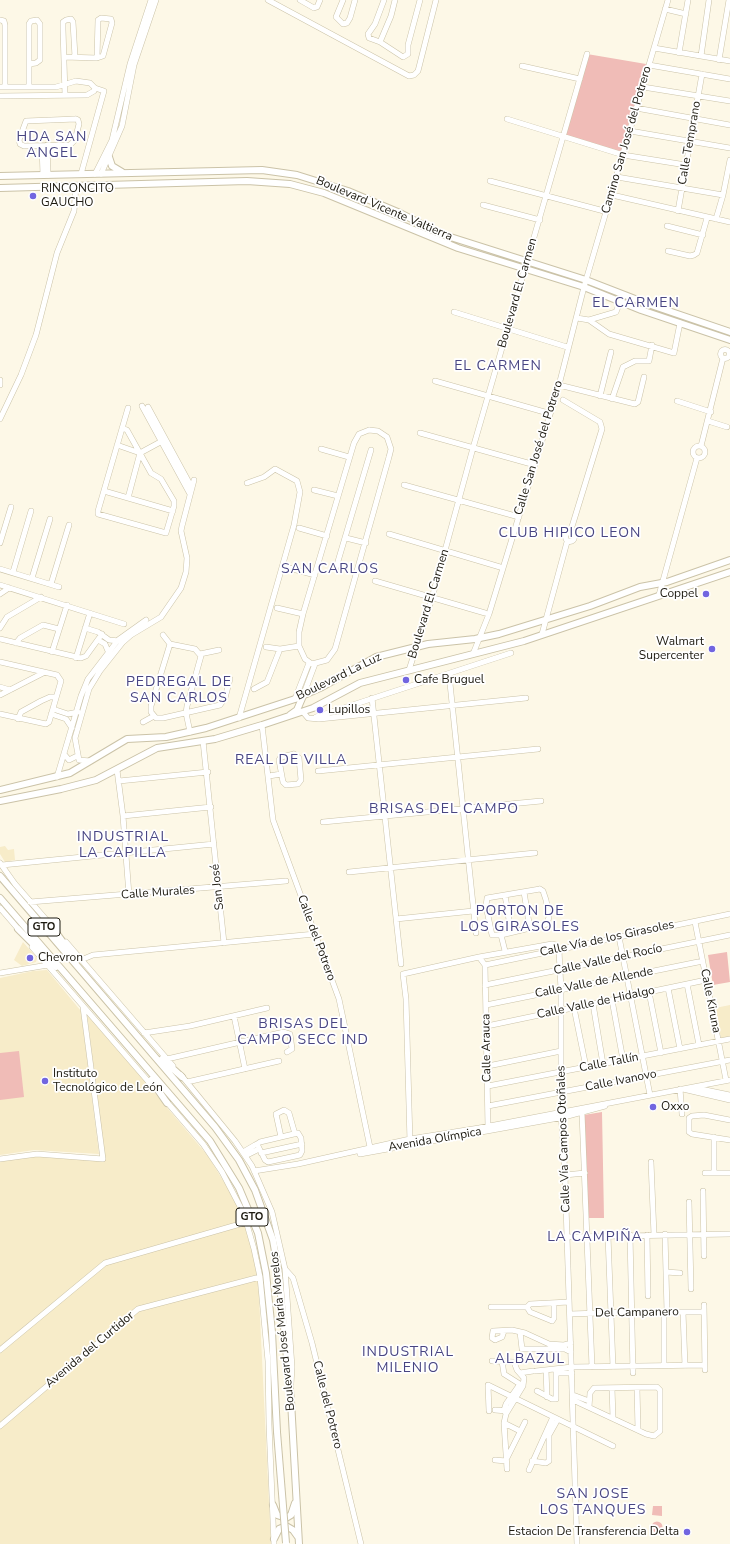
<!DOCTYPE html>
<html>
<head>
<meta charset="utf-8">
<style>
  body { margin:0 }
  canvas { display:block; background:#fdf8e7 }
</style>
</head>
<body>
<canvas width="730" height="1544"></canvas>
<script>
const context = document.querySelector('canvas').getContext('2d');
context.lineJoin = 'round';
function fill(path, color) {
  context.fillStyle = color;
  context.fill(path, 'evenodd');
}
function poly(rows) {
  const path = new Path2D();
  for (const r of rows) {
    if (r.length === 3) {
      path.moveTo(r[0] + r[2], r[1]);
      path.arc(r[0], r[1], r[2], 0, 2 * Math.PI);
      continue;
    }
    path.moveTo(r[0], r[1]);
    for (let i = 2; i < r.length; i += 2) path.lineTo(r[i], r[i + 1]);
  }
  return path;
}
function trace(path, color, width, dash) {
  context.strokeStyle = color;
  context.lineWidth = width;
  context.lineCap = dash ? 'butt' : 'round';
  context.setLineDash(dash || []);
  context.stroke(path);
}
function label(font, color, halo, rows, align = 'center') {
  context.font = font + ' "Nunito Sans",sans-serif';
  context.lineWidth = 3.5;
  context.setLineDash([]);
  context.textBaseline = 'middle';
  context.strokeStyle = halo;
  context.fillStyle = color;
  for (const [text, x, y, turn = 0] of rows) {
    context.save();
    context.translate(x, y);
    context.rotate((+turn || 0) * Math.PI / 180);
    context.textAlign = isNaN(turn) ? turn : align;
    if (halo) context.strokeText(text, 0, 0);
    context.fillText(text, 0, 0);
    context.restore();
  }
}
const built = poly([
  [5,846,8,850,14,849,15,860,5,862,0,854,0,847],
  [23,942,37,958,36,962,22,966,14,960],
  [47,970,81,1011,99,1154,34,1150,0,1155,0,978,33,971],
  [730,1005,730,1037,721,1038,715,1008],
  [87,1013,208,1156,244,1215,258,1276,271,1544,0,1544,0,1160,34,1155,105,1161]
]);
const green = poly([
  [587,54,646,64,620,154,563,137],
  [727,952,730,982,713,985,708,955],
  [19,1051,24,1097,0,1100,0,1053],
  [602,1112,604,1218,588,1218,584,1115],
  [653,1506,662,1506,662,1516,652,1515],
  [657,1527,5.5]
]);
const minor = poly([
  [268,0,409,76,414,75,418,71,436,0],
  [300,0,314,8,317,7,320,0],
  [343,0,336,17,343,24,347,23,350,18,355,0],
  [384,0,375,24,368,34,369,38,380,42,403,57,408,54,408,45,420,0],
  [665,9,686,14],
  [0,20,4,21,5,25,5,87],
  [380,42,391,16,395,0],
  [654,48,730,61],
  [679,53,688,0],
  [701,56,709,0],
  [64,57,97,58,103,56,112,23,111,19,101,18,98,20,97,58],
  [719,60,729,0],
  [29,64,36,63,40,60,40,24,37,20,31,21,29,24,29,87],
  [649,65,730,79],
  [522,66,580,79],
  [0,87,56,87,76,81,90,83,95,88],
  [643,87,730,101],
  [65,95,63,29,63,22,66,20,71,19,73,22,75,57],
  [0,96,87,95,94,91,95,88],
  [636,108,730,125],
  [76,119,78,120,79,124,75,140,70,145,24,146,20,144,19,140,26,121,76,119],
  [507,119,620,154],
  [630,131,730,148],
  [47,145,48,175],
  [42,146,43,175],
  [623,155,686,165],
  [81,174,104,91,95,88],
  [95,174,112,140,130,64,151,0],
  [101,174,122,126,134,65,156,0],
  [617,177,723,195],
  [490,181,604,211],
  [612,195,730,222],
  [483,205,540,220],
  [678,211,702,74],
  [716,219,723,195,730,160],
  [667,226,703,235],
  [668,251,690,256,694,255,697,253,707,218],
  [454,312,567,347],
  [577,318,589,320,609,334,674,353,680,323],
  [589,320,616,312,620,302],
  [725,354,4.5],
  [0,380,0,385],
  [435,381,548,413],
  [559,385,635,404,638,402,644,377],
  [600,396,611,352],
  [612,399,623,367,635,361,649,361,652,345],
  [563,400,600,422,602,429,570,533],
  [677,401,711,412],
  [142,406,190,494],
  [148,407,192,488],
  [0,419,21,375,36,335,57,253,74,211,76,186],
  [708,421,727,427],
  [122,428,127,430,151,473,161,479,174,501,174,506,166,533,98,514,98,511,128,408],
  [369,430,378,431,387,437,391,449,389,457,335,649,327,660,312,664,305,659,299,646,299,632,303,614,354,443,359,434,369,430],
  [420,433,535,465],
  [117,445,140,453,164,440],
  [699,452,6],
  [701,446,723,358],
  [321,449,349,457],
  [404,485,519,517],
  [314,490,338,496],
  [104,491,173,511],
  [128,498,140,453],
  [299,528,327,536],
  [570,537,4.5],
  [389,534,500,567],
  [346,538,366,543],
  [0,543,11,507],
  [289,568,315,575],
  [336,568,371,450],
  [0,569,59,587],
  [13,572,31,511],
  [32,578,50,519],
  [375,581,485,613],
  [51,584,69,525],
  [0,585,124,624],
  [0,594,9,588],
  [659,595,697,458],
  [277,608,303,614],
  [0,628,7,617,41,597],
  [85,628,98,632,109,640,119,641],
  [542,634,567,542],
  [163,635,170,644],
  [0,639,81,658,86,656,102,634],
  [98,640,105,644,108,651],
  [16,643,20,638,43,625,59,629],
  [170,644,151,706,151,712,156,718,163,718,220,705,225,698,230,679],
  [170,644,195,649,201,656,187,706,186,713,190,732],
  [266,647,280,649],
  [52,652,67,605],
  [200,654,219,650],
  [473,654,489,614,559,385,584,287,668,0],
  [76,658,90,613],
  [0,662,57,675,61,681,49,722,46,724,0,714],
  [409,670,432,598,473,448,587,54],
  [449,674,476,933],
  [0,687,10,690],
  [254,689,267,682,280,649,299,646],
  [0,695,43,673],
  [303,696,315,664],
  [372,698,401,964],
  [295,699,309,663],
  [53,709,68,714,78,712],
  [303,712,308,718,319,719,526,698],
  [51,714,66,719,72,728],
  [316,717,511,653],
  [239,718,294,525,300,492,297,481,275,469,264,477,247,483],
  [18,719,21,712,41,701,50,697,56,697],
  [143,722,154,716],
  [262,725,273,820,339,999,371,1152],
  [203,741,224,943],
  [64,754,69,760,77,756],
  [294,754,299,758,301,780,298,784,286,785,283,782,279,760,281,757,294,754],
  [90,761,79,760,75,738,89,689,100,671,123,642,131,635,161,617,181,588,186,572,187,558,181,531,182,526,194,480],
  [117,770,123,816,129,895],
  [318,771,538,749],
  [269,776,281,774],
  [57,777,81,696,88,679,118,640,146,620],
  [119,781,208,772],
  [123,816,211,807],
  [323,822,541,801],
  [0,863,15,884,50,924],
  [2,865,214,844],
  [349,872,535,853],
  [540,889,543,891,546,900,549,917,547,924,501,935,492,935,486,906,487,898,540,889],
  [524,892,530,929],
  [505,895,511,932],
  [30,902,286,881],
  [0,908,20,931],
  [396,919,473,911],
  [695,922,726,1080],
  [501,935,505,951],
  [619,937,650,1095],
  [66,942,173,1066],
  [32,947,154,1088],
  [479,957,552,944,556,945,559,950,561,990,561,1112,565,1175,577,1544],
  [81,960,93,955,315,934],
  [485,965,730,914],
  [485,965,488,1128],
  [0,973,48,965],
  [687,984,699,1045],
  [485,985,730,935],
  [668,988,680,1049],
  [649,992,661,1053],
  [612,1000,623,1060],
  [593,1004,603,1064],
  [486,1005,703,961],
  [574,1008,586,1067],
  [234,1016,245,1069],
  [487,1026,706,980],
  [144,1033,190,1026,267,1008],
  [167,1059,284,1032,290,1034,292,1049,287,1052],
  [488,1066,561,1051],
  [181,1075,235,1141,252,1166,272,1212,285,1269,292,1367,291,1384],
  [187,1082,279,1061],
  [488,1086,730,1039],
  [696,1088,730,1095],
  [680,1089,682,1114],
  [683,1089,730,1100],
  [166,1101,203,1144,222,1172,244,1214,254,1249,260,1277,268,1361,269,1425,274,1544],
  [488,1106,730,1060],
  [582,1113,592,1367],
  [730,1120,704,1115,692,1116,689,1118,689,1132,692,1134,730,1140],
  [281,1137,276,1114,284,1110,289,1113,295,1134],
  [410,1142,406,999,403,974,479,957,485,965],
  [243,1152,255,1145,257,1144,260,1142,298,1133,301,1138,302,1151,300,1155,268,1162,265,1160,257,1144],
  [261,1153,302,1144],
  [360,1154,564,1117,605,1106],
  [245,1156,259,1149],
  [0,1159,37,1154,103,1159,83,1007],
  [651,1162,654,1235],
  [254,1171,298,1164,410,1139,479,1128,730,1080],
  [705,1173,730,1173],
  [714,1173,714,1137],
  [565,1175,585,1173],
  [703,1191,704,1256],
  [689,1202,691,1289],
  [665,1234,667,1312],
  [630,1235,633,1373],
  [647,1235,648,1296],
  [608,1236,613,1367],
  [567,1237,730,1234],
  [285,1269,293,1278,312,1343,361,1544],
  [666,1272,680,1273],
  [704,1305,705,1370],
  [491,1307,527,1307,530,1304,569,1302],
  [527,1307,530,1312,552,1321,554,1318,554,1304],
  [664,1312,664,1366],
  [683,1312,685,1366],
  [570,1314,631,1312,704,1312],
  [504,1331,502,1337,495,1340,492,1338,493,1331,512,1330,525,1333,549,1344,564,1345,571,1343],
  [520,1332,522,1349,565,1349,571,1352],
  [0,1350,105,1263,247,1222],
  [492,1361,514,1362,517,1370,524,1378,523,1386,506,1414,504,1423,507,1469],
  [502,1361,504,1374,523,1386],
  [546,1370,547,1397],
  [536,1371,572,1367,705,1365],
  [520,1373,533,1371],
  [556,1373,572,1373],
  [612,1388,613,1418],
  [637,1388,638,1430],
  [537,1391,552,1399,556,1399,556,1370],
  [573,1395,589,1401],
  [573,1400,646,1434,654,1436,660,1431,660,1390,657,1387,594,1388,590,1393,589,1407],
  [495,1410,507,1411],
  [489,1411,488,1385,613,1446],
  [506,1414,504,1410,506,1404,520,1384],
  [504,1423,520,1431],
  [0,1426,138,1309,260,1277],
  [507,1458,525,1422],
  [495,1460,506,1461],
  [532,1461,546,1463,549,1461,549,1435,558,1419],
  [529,1470,553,1417]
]);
const major = poly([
  [109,157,112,166,122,172],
  [0,176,262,170,297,175,348,191,400,213,441,234,586,280,648,304,730,332],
  [0,188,247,181,290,184,324,193,458,248,584,287,641,310,730,340],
  [290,715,297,710,303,696],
  [0,790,70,773,127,739,166,737,206,728,295,699,322,687,376,657,428,644,475,639,499,634,590,606,640,587,667,582,730,560],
  [0,801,61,789,96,780,157,748,215,739,262,725,313,708,360,683,524,641,730,572],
  [0,876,215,1127,239,1160,255,1190,273,1240,279,1274,291,1401,299,1544],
  [0,898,210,1141,239,1188,258,1233,266,1273,272,1332,277,1432],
  [48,922,74,957],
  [18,929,56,967],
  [162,1059,182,1077],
  [151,1080,167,1103],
  [273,1505,277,1515,286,1518,291,1515,295,1503],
  [274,1539,279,1529,286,1526,293,1530,298,1537]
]);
const majorBridge = poly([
  [277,1432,286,1543]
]);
const markers = [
  [33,196,4,"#7165e0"],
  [706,594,4,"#7165e0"],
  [712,649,4,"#7165e0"],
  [406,680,4,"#7165e0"],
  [320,710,4,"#7165e0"],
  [30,958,4,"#7165e0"],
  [45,1081,4,"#7165e0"],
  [653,1107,4,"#7165e0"],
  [687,1532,4,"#7165e0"]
];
const shields = [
  [44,927,32],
  [252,1217,32]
];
const shieldNames = [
  ["GTO",44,927],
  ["GTO",252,1217]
];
const streetNames = [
  ["Camino San José del Potrero",627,140,-74],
  ["Calle Temprano",690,143,-80],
  ["Boulevard Vicente Valtierra",384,209,23],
  ["Boulevard El Carmen",518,293,-74],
  ["Calle San José del Potrero",539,448,-73],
  ["Boulevard El Carmen",429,604,-73],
  ["Boulevard La Luz",339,677,-26],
  ["San José",218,887,-96],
  ["Calle Murales",158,893,-4],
  ["Calle del Potrero",316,938,70],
  ["Calle Vía de los Girasoles",607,939,-12],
  ["Calle Valle del Rocío",608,960,-12],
  ["Calle Valle de Allende",594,983,-11],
  ["Calle Kiruna",710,1001,79],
  ["Calle Valle de Hidalgo",596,1003,-12],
  ["Calle Arauca",487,1048,-91],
  ["Calle Tallín",609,1063,-11],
  ["Calle Ivanovo",621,1081,-11],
  ["Calle Vía Campos Otoñales",564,1139,-92],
  ["Avenida Olímpica",435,1140,-10],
  ["Del Campanero",637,1313,-1],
  ["Boulevard José María Morelos",283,1331,-96],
  ["Avenida del Curtidor",90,1350,-40],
  ["Calle del Potrero",327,1405,76]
];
const poiNames = [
  ["RINCONCITO",41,189],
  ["GAUCHO",41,203],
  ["Coppel",698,594,"right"],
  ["Walmart",704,642,"right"],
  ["Supercenter",704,656,"right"],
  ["Cafe Bruguel",414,680],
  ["Lupillos",328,710],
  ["Chevron",38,958],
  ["Instituto",53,1074],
  ["Tecnológico de León",53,1088],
  ["Oxxo",661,1107],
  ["Estacion De Transferencia Delta",679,1532,"right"]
];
const quarterNames = [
  ["HDA SAN",52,138],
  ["ANGEL",52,154],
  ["EL CARMEN",636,304],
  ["EL CARMEN",498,367],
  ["CLUB HIPICO LEON",570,534],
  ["SAN CARLOS",330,570],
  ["PEDREGAL DE",179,683],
  ["SAN CARLOS",179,699],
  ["REAL DE VILLA",291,761],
  ["BRISAS DEL CAMPO",444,810],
  ["INDUSTRIAL",123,838],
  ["LA CAPILLA",123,854],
  ["PORTON DE",520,912],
  ["LOS GIRASOLES",520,928],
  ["BRISAS DEL",303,1025],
  ["CAMPO SECC IND",303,1041],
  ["LA CAMPIÑA",595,1238],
  ["INDUSTRIAL",408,1353],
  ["MILENIO",408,1369],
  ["ALBAZUL",530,1360],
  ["SAN JOSE",593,1495],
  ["LOS TANQUES",593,1511]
];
fill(built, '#f7ecc9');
fill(green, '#f0bcb7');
trace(minor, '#cbc3a8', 6);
trace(major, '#cbc3a8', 8);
trace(minor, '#fff', 5);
trace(major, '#fff', 6);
trace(majorBridge, '#cbc3a8', 8, []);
trace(majorBridge, '#fff', 6);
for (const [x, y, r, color] of markers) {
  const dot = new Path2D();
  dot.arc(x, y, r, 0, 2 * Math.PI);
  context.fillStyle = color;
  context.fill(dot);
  trace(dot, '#fff', 1.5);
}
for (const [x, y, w] of shields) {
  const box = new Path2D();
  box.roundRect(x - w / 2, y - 9, w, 18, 3);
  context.fillStyle = '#fff';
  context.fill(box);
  trace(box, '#1d1a10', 1);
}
label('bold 11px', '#1d1a10', null, shieldNames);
label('12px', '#1d1a10', '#fff', streetNames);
label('12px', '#1d1a10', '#fff', poiNames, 'left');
context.letterSpacing = '1px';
label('14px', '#484582', '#fff', quarterNames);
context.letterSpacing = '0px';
</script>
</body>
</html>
